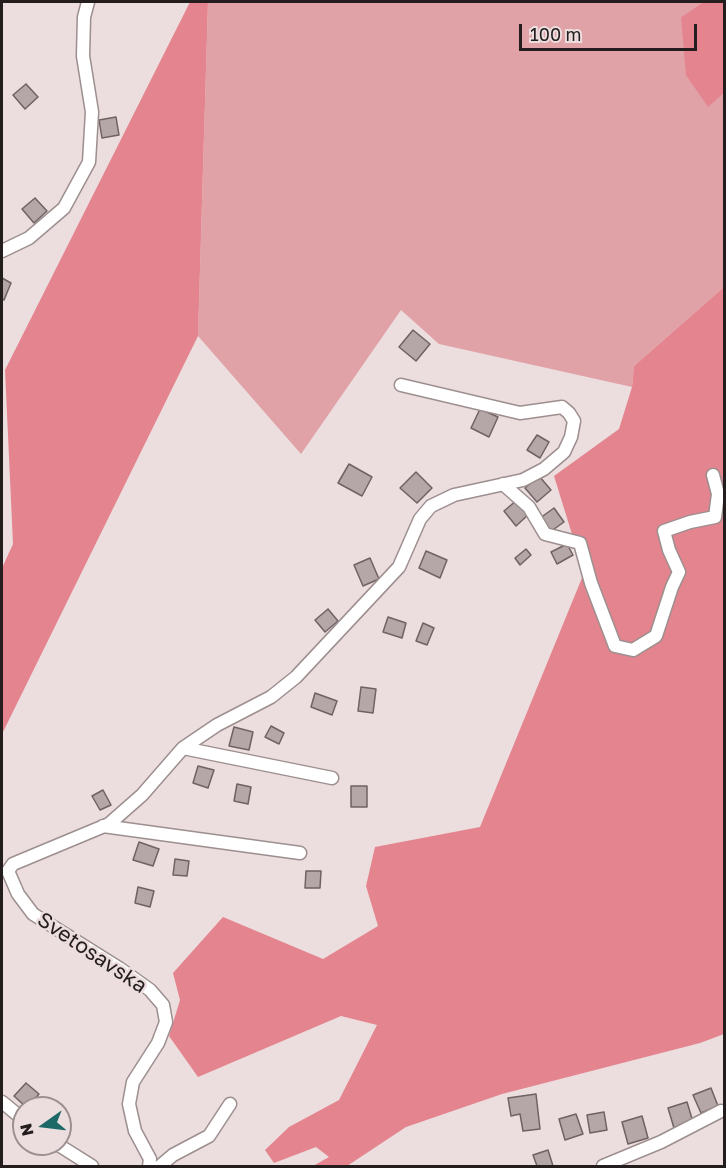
<!DOCTYPE html>
<html>
<head>
<meta charset="utf-8">
<style>
  body { margin:0 }
  #map { position:relative; width:726px; height:1168px; overflow:hidden; background:#ecddde; font-family:"Golos Text",sans-serif }
  canvas { display:block }
  .frame { position:absolute; inset:0; border:3px solid #231d1e; pointer-events:none }
  .north { position:absolute; left:12px; top:1096px; width:60px; height:60px; box-sizing:border-box; background:#ecddde; border:2px solid #9c9091; border-radius:50%; rotate:256deg; font-size:16px; font-weight:700; line-height:24px; text-align:center; color:#231d1e }
  .north::after { content:''; display:block; margin:auto; width:21px; height:27px; background:#1c6968; clip-path:polygon(50% 0,100% 100%,50% 72%,0 100%) }
  .scale { position:absolute; left:519px; top:24px; width:178px; height:27px; box-sizing:border-box; border:3px solid #231d1e; border-top:0; padding-left:8px; font-size:18px; line-height:21px; white-space:nowrap; color:#231d1e; -webkit-text-stroke:4px #ecddde; paint-order:stroke }
</style>
</head>
<body>
<div id="map">
<canvas width="726" height="1168"></canvas>
<div class="frame"></div>
<div class="north">N</div>
<div class="scale">100 m</div>
</div>
<script>
const context = document.querySelector('canvas').getContext('2d');
context.lineJoin = 'round';
function fill(path, color) {
  context.fillStyle = color;
  context.fill(path, 'evenodd');
}
function poly(rows) {
  const path = new Path2D();
  for (const r of rows) {
    path.moveTo(r[0], r[1]);
    for (let i = 2; i < r.length; i += 2) path.lineTo(r[i], r[i + 1]);
  }
  return path;
}
function trace(path, color, width, dash) {
  context.strokeStyle = color;
  context.lineWidth = width;
  context.lineCap = dash ? 'butt' : 'round';
  context.setLineDash(dash || []);
  context.stroke(path);
}
function label(font, color, halo, rows, align = 'center') {
  context.font = font + ' "Golos Text",sans-serif';
  context.lineWidth = 5;
  context.setLineDash([]);
  context.textBaseline = 'middle';
  context.strokeStyle = halo;
  context.fillStyle = color;
  for (const [text, x, y, turn = 0] of rows) {
    context.save();
    context.translate(x, y);
    context.rotate((+turn || 0) * Math.PI / 180);
    context.textAlign = isNaN(turn) ? turn : align;
    if (halo) context.strokeText(text, 0, 0);
    context.fillText(text, 0, 0);
    context.restore();
  }
}
const green = poly([
  [208,2,703,2,681,17,708,106,724,93,724,287,634,366,632,387,439,344,401,310,301,454,198,336]
]);
const forest = poly([
  [190,2,208,2,198,336,2,734,2,568,13,544,5,370],
  [703,2,724,2,724,93,708,107,686,75,681,17],
  [724,287,724,1034,700,1043,502,1094,406,1127,347,1166,313,1166,329,1157,316,1147,274,1163,265,1150,289,1127,339,1100,377,1025,341,1016,198,1077,169,1036,180,1000,173,973,223,917,323,959,378,926,366,886,375,847,480,827,584,573,554,476,619,429,632,387,634,366]
]);
const building = poly([
  [26,84,38,97,25,109,13,95,26,84],
  [116,117,119,135,102,138,99,120,116,117],
  [35,198,47,211,34,223,22,209,35,198],
  [2,278,11,283,4,300,2,299,2,278],
  [413,330,430,344,416,361,399,347,413,330],
  [480,409,498,417,489,437,471,428,480,409],
  [537,435,549,442,540,458,527,450,537,435],
  [349,464,372,477,362,496,338,483,349,464],
  [416,472,432,488,417,503,400,488,416,472],
  [539,476,551,490,537,502,525,488,539,476],
  [517,500,529,514,516,526,504,511,517,500],
  [554,508,564,522,550,532,540,518,554,508],
  [567,544,573,555,557,564,551,552,567,544],
  [526,549,531,555,520,565,515,558,526,549],
  [426,551,447,560,440,578,419,568,426,551],
  [370,558,379,579,363,586,354,565,370,558],
  [328,609,338,621,325,632,315,620,328,609],
  [388,617,406,623,402,638,383,632,388,617],
  [423,623,434,628,427,645,416,641,423,623],
  [361,687,376,689,373,713,358,711,361,687],
  [315,693,337,701,332,715,311,707,315,693],
  [271,726,284,733,279,744,265,737,271,726],
  [234,727,253,732,249,750,229,746,234,727],
  [198,766,214,770,208,788,193,783,198,766],
  [237,784,251,787,248,804,234,801,237,784],
  [351,786,367,786,367,807,351,807,351,786],
  [103,790,111,805,100,810,92,796,103,790],
  [139,842,159,849,153,866,133,860,139,842],
  [175,859,189,861,187,876,173,875,175,859],
  [306,871,321,871,320,888,305,888,306,871],
  [138,887,154,891,150,907,135,903,138,887],
  [26,1083,39,1094,27,1108,14,1096,26,1083],
  [711,1088,718,1106,701,1113,693,1095,711,1088],
  [536,1094,540,1129,523,1131,520,1114,511,1116,508,1098,536,1094],
  [687,1102,693,1122,674,1128,668,1108,687,1102],
  [60,1111,70,1118,60,1132,60,1111],
  [604,1112,607,1130,590,1133,587,1115,604,1112],
  [576,1114,583,1134,565,1140,559,1119,576,1114],
  [642,1116,648,1138,628,1144,622,1122,642,1116],
  [548,1150,553,1166,537,1166,533,1155,548,1150]
]);
const street = poly([
  [2,251,29,238,64,208,89,162,92,112,83,56,84,17,88,2],
  [503,484,529,507,545,534,580,543,591,583,615,646,633,650,656,636,672,587,679,572,669,550,664,531,690,522,715,517,718,494,713,475],
  [183,748,332,778],
  [103,826,300,853],
  [2,1102,24,1120],
  [57,1144,92,1166],
  [149,1166,150,1159,135,1131,129,1104,133,1082,158,1043,166,1022,163,1005,150,990,119,968,33,914,18,894,8,871,13,864,109,824,142,795,183,748,217,725,271,697,296,677,399,567,420,519,431,506,454,495,523,480,544,469,564,452,571,437,574,421,569,413,562,407,520,413,401,385],
  [160,1166,173,1155,209,1136,230,1104],
  [603,1166,661,1142,721,1111]
]);
const streetNames = [
  ["Svetosavska",92,953,34]
];
fill(green, '#e0a2a7');
fill(forest, '#e4848e');
fill(building, '#b5a7a8');
trace(building, '#6f6262', 1.5);
trace(street, '#9d8f8f', 15);
trace(street, '#fff', 12);
label('21px', '#231d1e', '#ecddde', streetNames);
</script>
</body>
</html>
